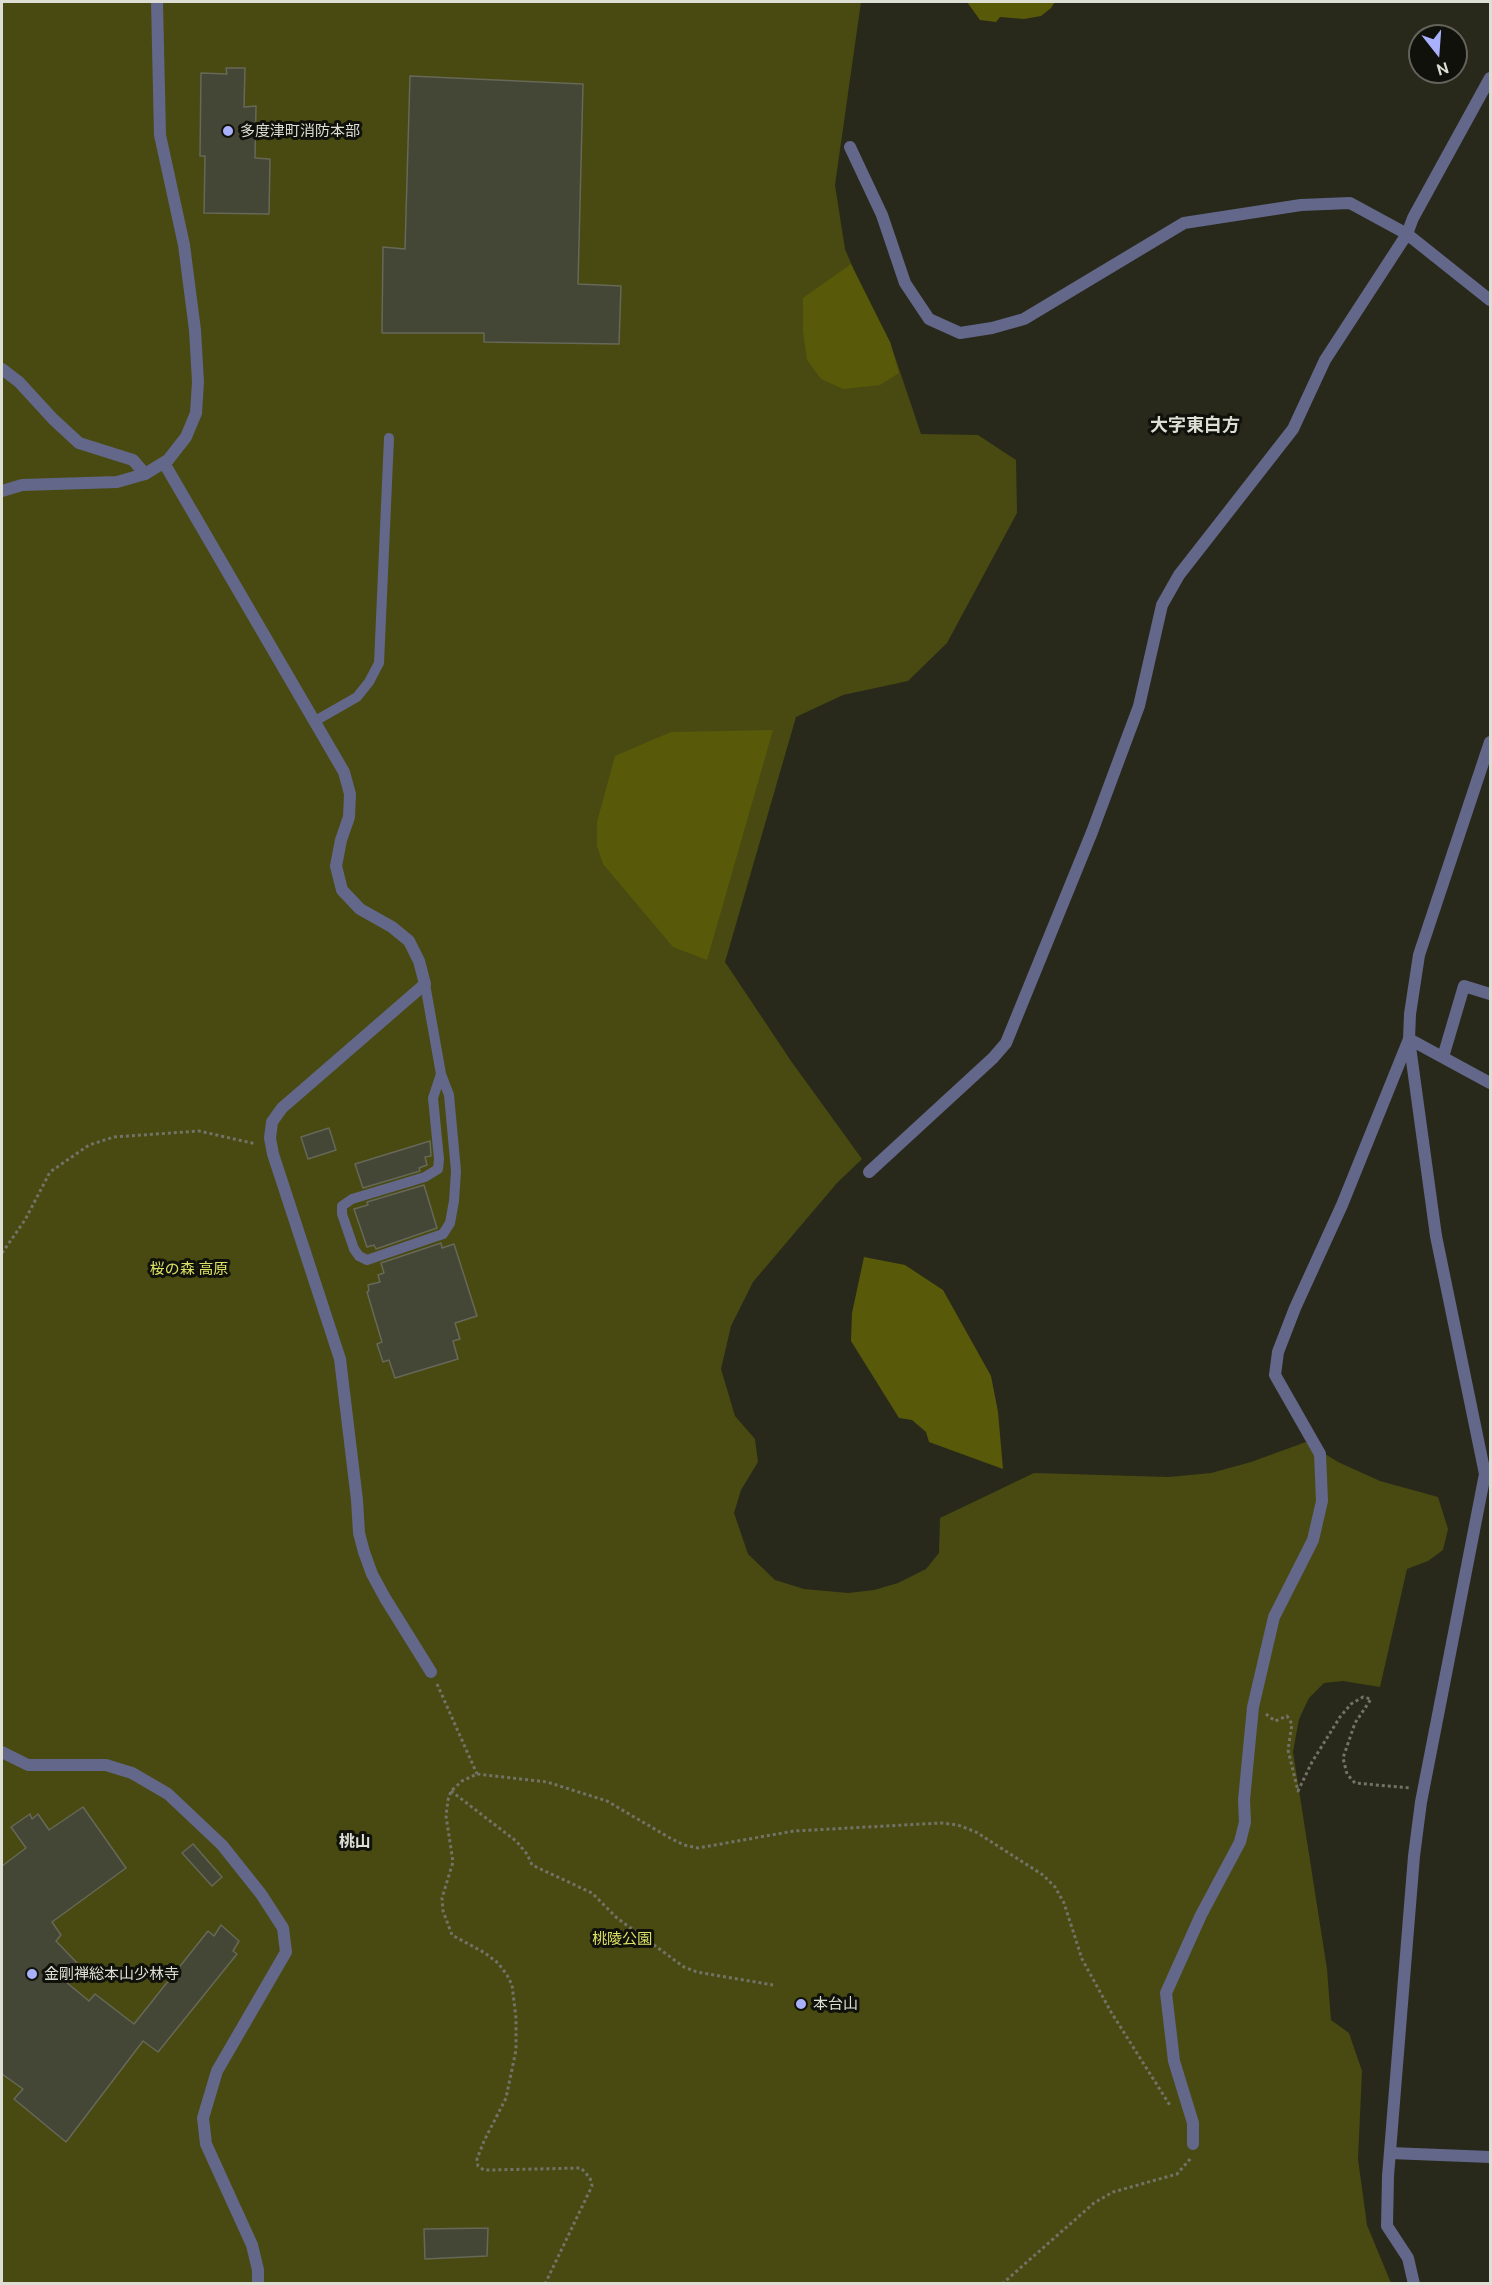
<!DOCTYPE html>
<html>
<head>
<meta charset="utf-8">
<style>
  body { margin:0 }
  #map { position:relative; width:1492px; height:2285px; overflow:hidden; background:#28291a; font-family:Ubuntu,sans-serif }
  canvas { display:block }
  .frame { position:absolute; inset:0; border:3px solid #dddfd5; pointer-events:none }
  .north { position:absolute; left:1408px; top:24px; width:60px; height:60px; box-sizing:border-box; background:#11110b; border:2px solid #63635c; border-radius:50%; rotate:163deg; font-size:16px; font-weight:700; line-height:24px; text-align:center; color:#dddfd5 }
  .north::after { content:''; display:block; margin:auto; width:21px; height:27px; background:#a9b0fc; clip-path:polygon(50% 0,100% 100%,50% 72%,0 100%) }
</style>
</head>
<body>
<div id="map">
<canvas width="1492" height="2285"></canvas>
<div class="frame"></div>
<div class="north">N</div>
</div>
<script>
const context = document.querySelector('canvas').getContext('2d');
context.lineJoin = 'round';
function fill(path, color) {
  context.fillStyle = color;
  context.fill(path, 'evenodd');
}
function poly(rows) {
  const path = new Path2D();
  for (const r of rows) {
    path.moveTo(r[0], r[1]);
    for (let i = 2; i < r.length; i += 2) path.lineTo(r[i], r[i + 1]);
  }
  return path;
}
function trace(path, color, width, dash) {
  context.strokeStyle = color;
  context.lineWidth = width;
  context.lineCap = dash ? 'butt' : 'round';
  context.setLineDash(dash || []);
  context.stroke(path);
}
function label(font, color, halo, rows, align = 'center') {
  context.font = font + ' Ubuntu,"Noto Sans JP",sans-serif';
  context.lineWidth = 6;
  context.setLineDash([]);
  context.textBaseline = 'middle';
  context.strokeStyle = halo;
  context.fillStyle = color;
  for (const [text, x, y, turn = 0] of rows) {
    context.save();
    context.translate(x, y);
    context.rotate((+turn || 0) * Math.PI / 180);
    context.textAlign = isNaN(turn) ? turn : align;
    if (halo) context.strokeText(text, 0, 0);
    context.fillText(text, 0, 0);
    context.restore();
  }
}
const green = poly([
  [2,2,861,2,835,185,845,249,863,292,890,342,921,434,978,435,1016,460,1017,513,947,643,908,681,843,695,796,717,725,962,791,1061,862,1159,837,1183,753,1282,731,1326,721,1369,735,1416,755,1439,758,1462,741,1490,734,1513,748,1554,775,1580,804,1589,848,1593,874,1590,898,1583,926,1569,939,1553,940,1518,1034,1473,1169,1477,1211,1473,1251,1462,1306,1442,1338,1462,1380,1481,1438,1497,1448,1529,1443,1550,1428,1561,1407,1569,1380,1687,1343,1681,1324,1683,1309,1698,1299,1719,1293,1752,1327,1969,1331,2020,1349,2033,1362,2071,1358,2159,1367,2225,1391,2283,2,2284]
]);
const water = poly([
  [967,2,1055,2,1051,8,1041,16,1024,19,1000,17,996,22,980,20],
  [851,264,890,342,899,373,880,385,843,389,821,379,807,360,803,331,803,298],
  [773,730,707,960,673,947,603,864,597,846,597,822,615,756,671,732],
  [864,1257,905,1265,943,1290,991,1376,998,1412,1003,1469,929,1442,926,1432,912,1420,899,1418,851,1341,852,1313]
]);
const building = poly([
  [226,68,245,68,244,107,256,106,255,158,270,159,269,214,204,213,205,156,200,156,201,73,227,74,226,68],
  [410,76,583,84,578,284,621,286,619,344,484,342,484,333,382,333,383,247,405,249,410,76],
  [329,1128,336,1150,308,1159,301,1137,329,1128],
  [430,1141,431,1156,425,1157,427,1165,419,1168,420,1171,363,1188,355,1164,430,1141],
  [424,1185,437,1228,376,1249,374,1245,367,1247,354,1209,368,1205,367,1202,424,1185],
  [441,1243,442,1248,454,1244,477,1316,455,1323,460,1339,453,1341,458,1359,395,1378,389,1360,383,1362,377,1344,382,1342,367,1292,369,1291,368,1285,380,1282,378,1275,384,1273,381,1263,441,1243],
  [83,1807,126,1868,52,1922,61,1935,56,1941,79,1965,66,1982,89,2001,95,1994,134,2024,208,1931,214,1936,221,1925,239,1941,233,1951,237,1954,158,2052,143,2041,66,2142,14,2099,23,2089,2,2074,2,1866,26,1848,11,1827,30,1814,32,1819,38,1814,49,1830,83,1807],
  [193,1844,222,1877,212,1886,182,1853,193,1844],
  [488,2228,487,2256,425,2259,424,2229,488,2228]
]);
const path = poly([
  [2,1253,25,1220,50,1172,89,1145,114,1137,199,1131,256,1144],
  [437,1684,477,1774],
  [1266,1714,1275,1721,1287,1716,1292,1724,1288,1750,1298,1791,1312,1762,1340,1717,1351,1704,1363,1697,1371,1699,1355,1723,1343,1758,1347,1774,1355,1783,1410,1788],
  [451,1791,516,1841,527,1854,532,1865,592,1893,617,1918,684,1967,697,1972,773,1985],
  [545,2284,592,2186,590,2178,581,2168,490,2170,484,2170,478,2166,477,2159,484,2141,506,2098,516,2050,516,2018,512,1985,507,1975,498,1963,485,1953,452,1935,443,1911,442,1898,453,1862,446,1816,448,1800,451,1791,462,1781,477,1774,547,1782,607,1801,670,1838,684,1845,698,1848,794,1831,941,1823,958,1825,976,1832,1043,1875,1055,1887,1064,1903,1082,1959,1111,2012,1171,2107],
  [1002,2284,1094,2203,1113,2192,1177,2174,1191,2158]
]);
const service = poly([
  [315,721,357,697,369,682,379,663,389,438],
  [425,984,441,1074,449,1095,456,1171,454,1201,450,1223,443,1234,367,1260,359,1256,354,1249,342,1214,342,1206,352,1199,425,1177,438,1169,439,1159,433,1098,441,1074]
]);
const minor = poly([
  [850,147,882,215,905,283,929,319,960,333,992,328,1024,319,1184,223,1301,205,1350,203,1407,234,1490,300],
  [2,369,19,382,53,419,79,443,133,460,145,474],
  [1443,1057,1464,986,1490,994],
  [869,1172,993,1058,1006,1043,1092,832,1139,706,1162,605,1179,575,1293,429,1325,360,1407,234,1413,218,1490,78],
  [2,1752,28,1765,106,1765,132,1773,168,1794,222,1845,261,1894,283,1928,286,1952,217,2071,203,2118,206,2144,252,2245,258,2270,258,2284],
  [1193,2144,1193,2123,1174,2061,1166,1993,1201,1915,1240,1842,1245,1822,1244,1800,1253,1707,1274,1617,1313,1540,1322,1501,1320,1454,1275,1375,1278,1352,1295,1308,1342,1205,1409,1039,1490,1083],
  [1390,2153,1490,2157],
  [1414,2284,1408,2258,1387,2226,1388,2176,1414,1856,1421,1802,1485,1474,1436,1236,1409,1039,1410,1014,1419,955,1490,742]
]);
const tertiary = poly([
  [164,463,344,772,350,794,349,817,341,840,336,866,342,890,360,909,392,927,409,941,419,961,425,984,282,1108,272,1122,270,1138,273,1154,340,1359,357,1500,359,1533,364,1552,372,1574,385,1598,431,1672],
  [2,491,22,485,117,482,145,474,168,460,186,437,196,413,198,382,195,330,184,245,160,135,157,2]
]);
const markers = [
  [228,131,6,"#a9b0fc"],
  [32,1974,6,"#a9b0fc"],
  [801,2004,6,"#a9b0fc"]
];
const poiNames = [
  ["多度津町消防本部",240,131],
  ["金剛禅総本山少林寺",44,1974],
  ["本台山",813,2004]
];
const parkNames = [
  ["桜の森 高原",189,1269],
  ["桃陵公園",622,1939]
];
const neighbourhoodNames = [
  ["桃山",355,1842]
];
const quarterNames = [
  ["大字東白方",1195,425]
];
fill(green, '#484a11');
fill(water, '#585a0a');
fill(building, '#444636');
trace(building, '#676857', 1.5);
trace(path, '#727366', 3, [3, 3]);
trace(service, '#636789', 10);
trace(minor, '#636789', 12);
trace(tertiary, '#636789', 12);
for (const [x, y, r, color] of markers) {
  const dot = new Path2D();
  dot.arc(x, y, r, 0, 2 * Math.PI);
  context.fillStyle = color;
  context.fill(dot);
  trace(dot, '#11110b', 2);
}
label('15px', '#dddfd5', '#11110b', poiNames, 'left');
label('15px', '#dce264', '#11110b', parkNames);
label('bold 16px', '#dddfd5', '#11110b', neighbourhoodNames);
label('bold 18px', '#dddfd5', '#11110b', quarterNames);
</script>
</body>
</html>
